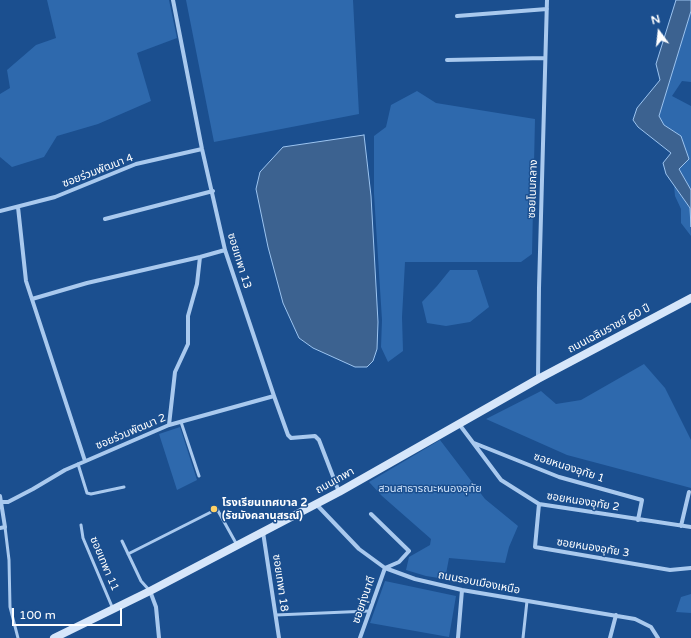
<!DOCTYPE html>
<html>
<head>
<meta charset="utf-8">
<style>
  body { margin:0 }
  #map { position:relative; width:691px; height:638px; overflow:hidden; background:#1b4f8f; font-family:"Varela Round",sans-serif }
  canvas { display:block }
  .north { position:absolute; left:639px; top:12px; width:40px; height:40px; -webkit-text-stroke:3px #1b4f8f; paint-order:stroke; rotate:345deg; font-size:11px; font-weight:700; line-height:16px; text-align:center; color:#fff }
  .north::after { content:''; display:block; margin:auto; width:14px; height:18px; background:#fff; clip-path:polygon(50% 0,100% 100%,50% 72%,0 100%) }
  .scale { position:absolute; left:12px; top:608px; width:110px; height:18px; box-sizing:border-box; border:2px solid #fff; border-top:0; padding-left:5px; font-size:12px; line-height:14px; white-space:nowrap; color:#fff; -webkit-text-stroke:3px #1b4f8f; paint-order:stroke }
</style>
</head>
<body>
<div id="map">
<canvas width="691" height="638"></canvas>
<div class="north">N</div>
<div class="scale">100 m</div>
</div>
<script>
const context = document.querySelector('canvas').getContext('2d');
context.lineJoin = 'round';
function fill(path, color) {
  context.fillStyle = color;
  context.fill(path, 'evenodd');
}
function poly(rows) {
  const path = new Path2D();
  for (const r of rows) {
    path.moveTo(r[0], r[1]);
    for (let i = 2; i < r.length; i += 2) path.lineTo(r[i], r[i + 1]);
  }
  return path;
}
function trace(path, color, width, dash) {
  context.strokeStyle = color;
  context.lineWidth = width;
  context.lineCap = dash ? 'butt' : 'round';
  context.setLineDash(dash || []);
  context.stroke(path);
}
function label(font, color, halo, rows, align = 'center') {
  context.font = font + ' "Varela Round","Noto Sans Thai",sans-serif';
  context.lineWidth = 3;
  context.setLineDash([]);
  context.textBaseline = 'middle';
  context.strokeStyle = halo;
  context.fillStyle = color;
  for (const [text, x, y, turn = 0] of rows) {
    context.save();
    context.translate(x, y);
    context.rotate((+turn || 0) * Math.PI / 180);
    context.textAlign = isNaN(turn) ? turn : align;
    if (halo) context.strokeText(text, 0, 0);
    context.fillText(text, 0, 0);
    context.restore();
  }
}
const green = poly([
  [47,0,169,0,177,38,137,53,151,101,98,124,57,136,44,157,12,167,0,157,0,94,10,88,7,70,36,45,56,38],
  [186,0,353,0,359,114,214,142],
  [691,11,691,82,682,81,672,96,691,106,691,190,679,169,681,136,664,125,659,116],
  [417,91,436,103,535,119,532,254,521,262,405,262,402,317,403,351,388,362,381,347,382,320,374,194,374,136,386,127,391,105],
  [674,186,690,208,691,236,681,223,681,209,675,196],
  [450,270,477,270,489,307,470,322,446,326,427,323,422,302,437,286],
  [644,364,665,388,691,440,691,488,567,455,486,419,541,391,556,404,581,400],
  [180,427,197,480,177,490,159,434],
  [440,440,485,499,518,526,509,547,505,563,449,558,445,579,426,576,406,570,409,557,430,545,431,539,382,496,369,482],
  [385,581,456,596,449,637,370,623],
  [691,594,691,613,676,612,681,597]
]);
const water = poly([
  [676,0,691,0,691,11,659,116,664,125,681,136,689,159,679,169,691,190,691,227,690,208,666,174,663,163,671,153,638,127,633,120,637,108,660,80,656,64,676,0],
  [364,135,371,196,378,322,377,349,373,361,367,367,355,367,313,348,299,338,283,303,268,247,256,189,260,172,283,147,364,135]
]);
const lane = poly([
  [181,422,199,476],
  [78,464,87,493,91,494,124,487],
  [81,525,83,538,113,609],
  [5,527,9,560,10,607,18,638],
  [122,541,141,581,150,591],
  [128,554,217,509,237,545],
  [276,615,369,611],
  [523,638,527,601]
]);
const street = poly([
  [173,0,202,149,225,250,274,396,288,435,291,438,315,436,319,440,339,492],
  [457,16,547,9],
  [447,60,545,58],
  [18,207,26,281,85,461],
  [0,211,55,197,136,164,202,149],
  [105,219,213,191],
  [32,299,87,283,200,257,225,250],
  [538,379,539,288,547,0],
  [459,424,501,480,539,504,691,527],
  [169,425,175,372,188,344,188,316,197,284,200,257],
  [474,443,559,477,642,500,638,520],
  [0,496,5,527,0,528],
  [1,502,8,502,33,489,65,470,169,425,274,396],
  [316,504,359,549,385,568,415,579,462,590,635,619,651,627,658,638],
  [539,504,535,547,670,570,691,568],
  [681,526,689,492],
  [263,532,279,638],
  [150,591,156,607,159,638],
  [360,638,385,568,399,562,409,551,371,514],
  [458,638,462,590],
  [610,638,616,615]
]);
const secondary = poly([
  [54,638,150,591,339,492,538,379,691,298]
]);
const markers = [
  [214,509,4,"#ffd166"]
];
const streetNames = [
  ["ซอยร่วมพัฒนา 4",98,171,-21],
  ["ซอยโนนกลาง",533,189,-88],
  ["ซอยเทพา 13",239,261,73],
  ["ถนนเฉลิมราชย์ 60 ปี",609,329,-28],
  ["ซอยร่วมพัฒนา 2",131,432,-23],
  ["ซอยหนองอุทัย 1",569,468,18],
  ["ถนนเทพา",335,481,-29],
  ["ซอยหนองอุทัย 2",583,502,9],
  ["ซอยหนองอุทัย 3",593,548,9],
  ["ซอยเทพา 11",104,564,67],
  ["ซอยเทพา 18",280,583,82],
  ["ถนนรอบเมืองเหนือ",479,583,11],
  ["ซอยทุ่งนาดี",364,600,-71]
];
const parkNames = [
  ["สวนสาธารณะหนองอุทัย",430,489]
];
const poiNames = [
  ["โรงเรียนเทศบาล 2",222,503],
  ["(รัชมังคลานุสรณ์)",222,516]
];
fill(green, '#2e69ad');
fill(water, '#3c6290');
trace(water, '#9cc4f0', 1);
trace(lane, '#a9c9ee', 3);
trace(street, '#a9c9ee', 4);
trace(secondary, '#d6e6fa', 8);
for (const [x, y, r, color] of markers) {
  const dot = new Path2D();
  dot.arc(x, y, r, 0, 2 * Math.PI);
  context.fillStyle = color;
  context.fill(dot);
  trace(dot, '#1b4f8f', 1.5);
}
label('11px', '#fff', '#1b4f8f', streetNames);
label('11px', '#cfe3fa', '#1b4f8f', parkNames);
label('bold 11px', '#fff', '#1b4f8f', poiNames, 'left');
</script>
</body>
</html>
